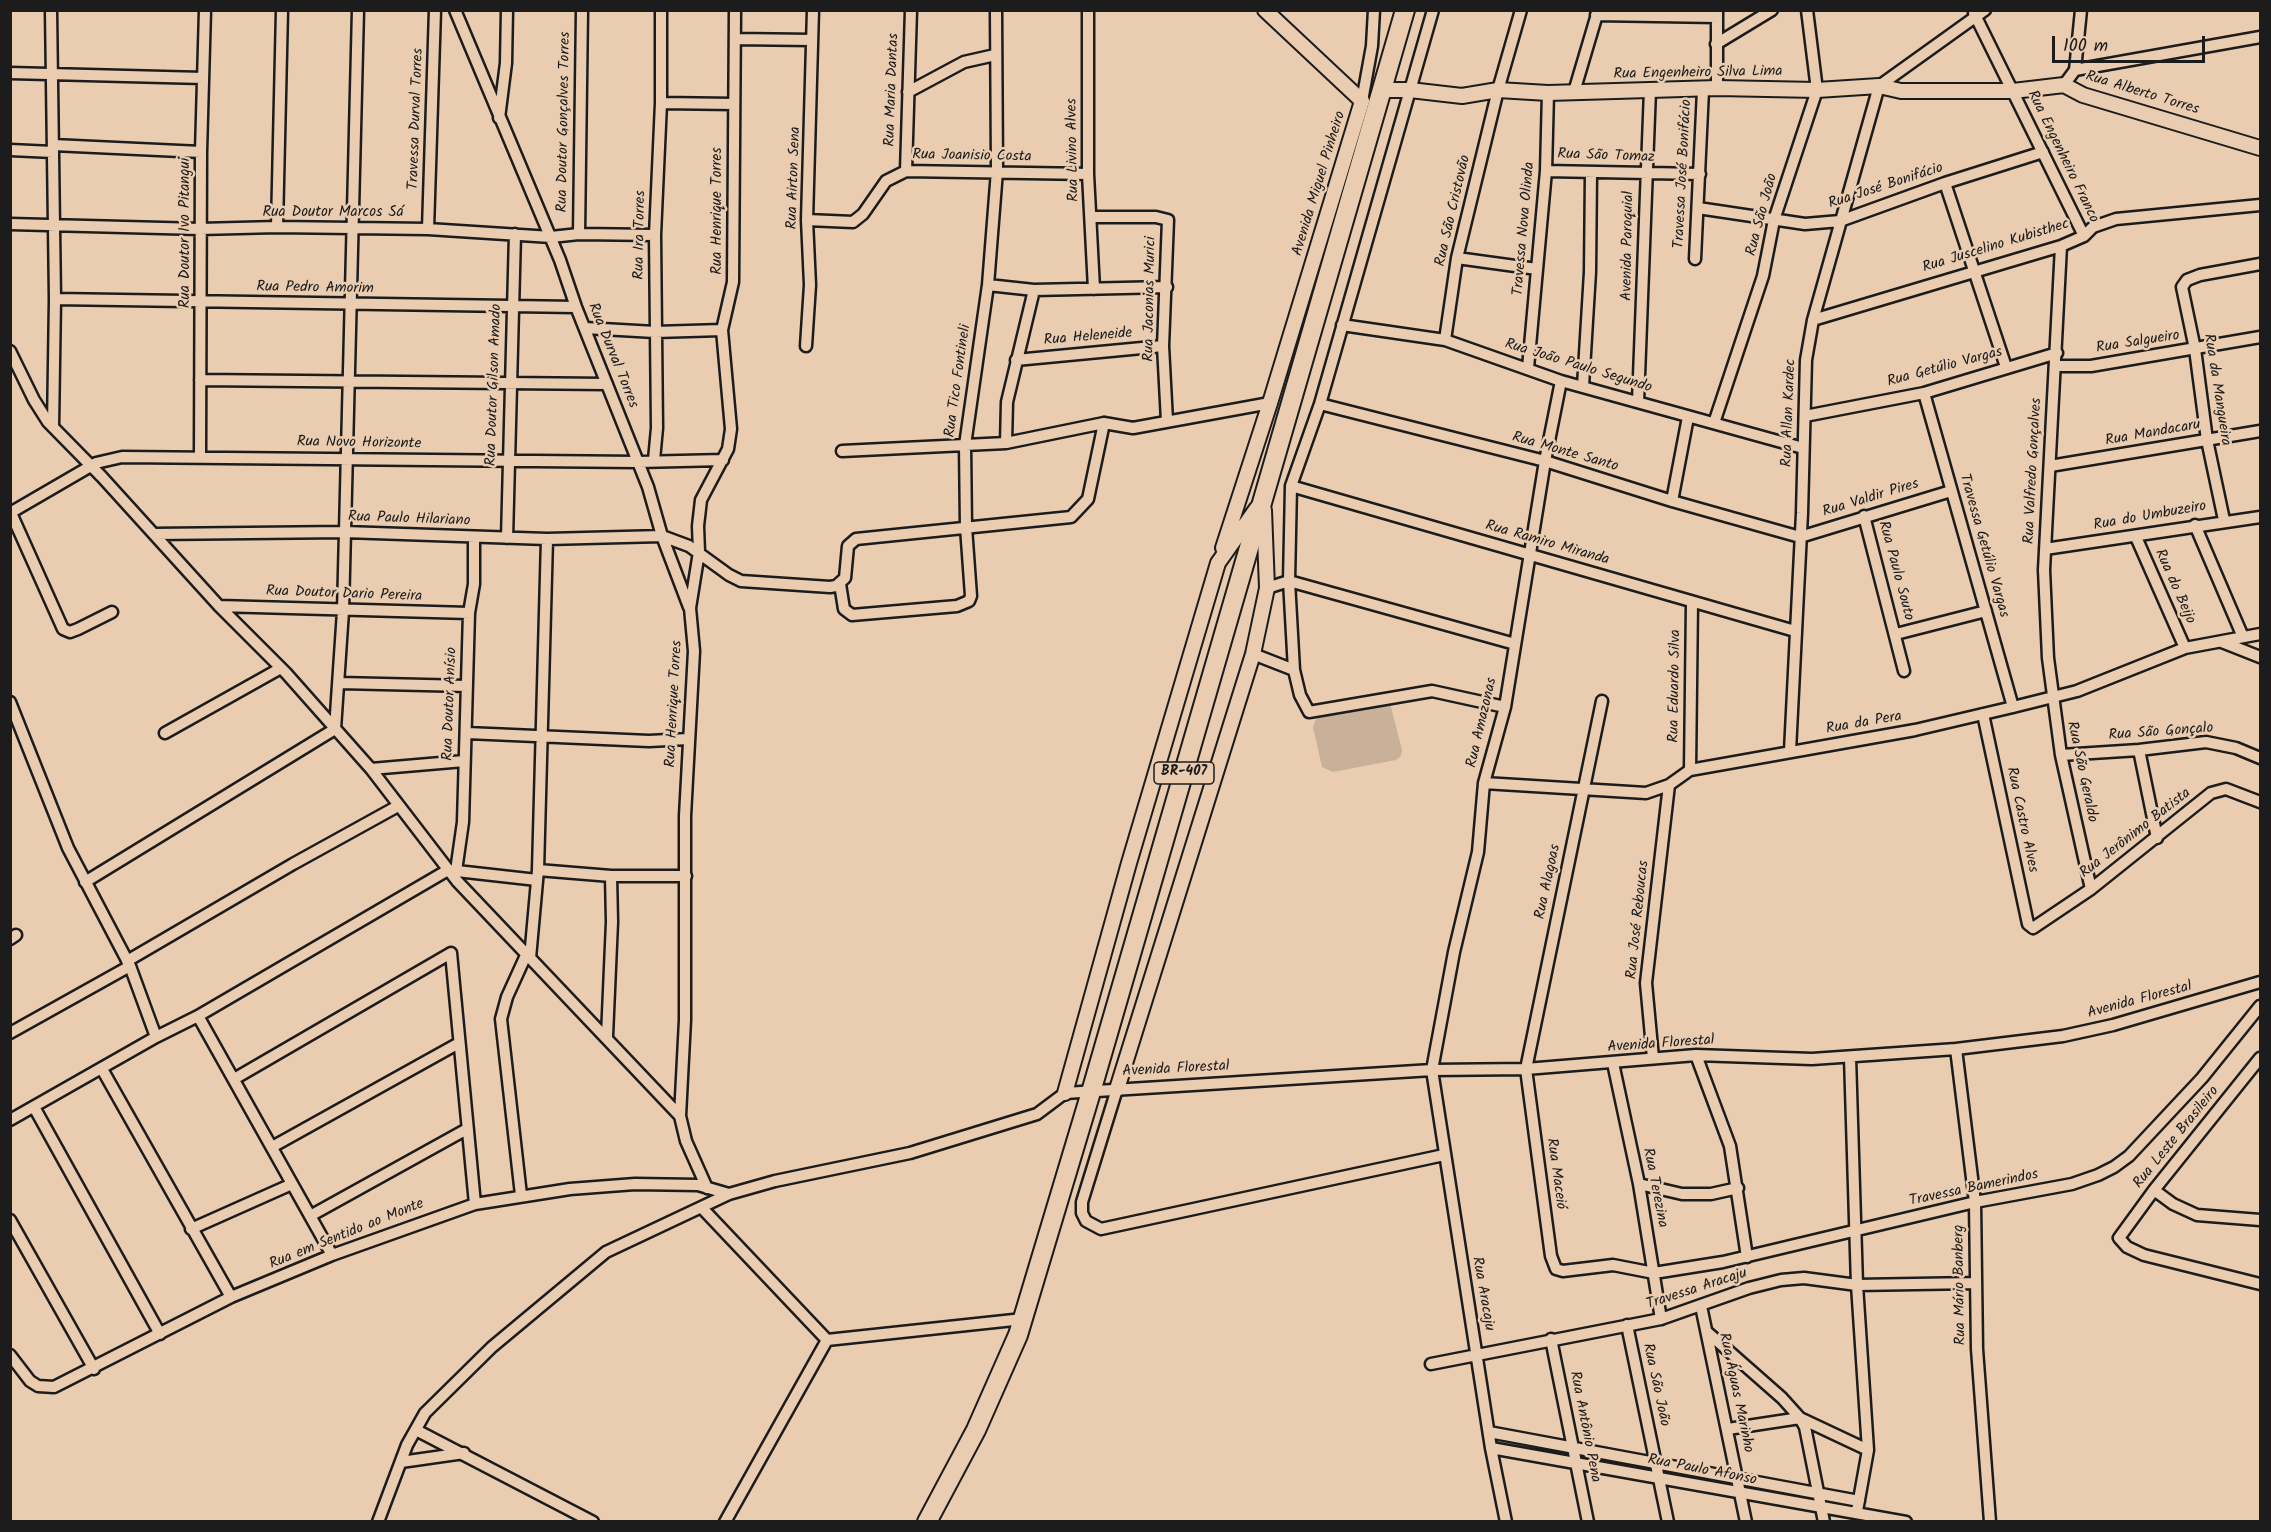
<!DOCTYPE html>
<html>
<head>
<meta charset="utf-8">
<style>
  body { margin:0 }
  #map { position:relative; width:2271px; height:1532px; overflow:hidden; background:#eacdb0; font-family:Kalam,sans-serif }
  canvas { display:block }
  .frame { position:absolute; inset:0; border:12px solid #1c1c1c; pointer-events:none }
  .scale { position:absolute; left:2052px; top:36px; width:153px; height:27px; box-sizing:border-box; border:3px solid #1c1c1c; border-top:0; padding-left:8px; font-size:18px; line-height:21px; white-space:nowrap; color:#1c1c1c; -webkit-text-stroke:4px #eacdb0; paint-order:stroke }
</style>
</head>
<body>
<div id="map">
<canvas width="2271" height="1532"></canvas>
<div class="frame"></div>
<div class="scale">100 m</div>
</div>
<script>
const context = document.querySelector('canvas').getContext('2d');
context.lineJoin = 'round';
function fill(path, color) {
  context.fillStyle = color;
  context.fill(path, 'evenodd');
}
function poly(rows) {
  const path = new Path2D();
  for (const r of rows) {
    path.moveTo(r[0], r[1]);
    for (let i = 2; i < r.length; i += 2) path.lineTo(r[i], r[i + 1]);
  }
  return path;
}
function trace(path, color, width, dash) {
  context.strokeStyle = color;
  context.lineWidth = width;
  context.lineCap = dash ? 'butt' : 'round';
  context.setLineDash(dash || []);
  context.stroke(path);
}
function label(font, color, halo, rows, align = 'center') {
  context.font = font + ' Kalam,sans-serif';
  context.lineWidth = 5;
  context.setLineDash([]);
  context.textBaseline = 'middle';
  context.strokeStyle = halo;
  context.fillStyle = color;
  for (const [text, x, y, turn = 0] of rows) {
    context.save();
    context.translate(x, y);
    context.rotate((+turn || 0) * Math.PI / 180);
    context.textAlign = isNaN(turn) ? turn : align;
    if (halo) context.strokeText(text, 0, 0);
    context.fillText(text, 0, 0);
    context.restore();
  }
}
const green = poly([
  [1390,703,1402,750,1401,756,1396,760,1333,772,1322,767,1313,727,1316,719,1321,716]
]);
const minor = poly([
  [51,10,55,299,53,427],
  [455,10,560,260,576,307,648,487,662,536,689,607],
  [1088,10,1088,174,1094,289],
  [1433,10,1320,404,1291,486,1289,581,1294,670,1300,695,1309,712,1432,691,1505,707],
  [1717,11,1717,88],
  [1974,13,2084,236],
  [1596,15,1717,17],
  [735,39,812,40],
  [1716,44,1772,10],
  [2075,70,2260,37],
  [10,73,203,78],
  [2064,85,2075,70,2081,10],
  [908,92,964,62,995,55],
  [1574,92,1598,11],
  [1362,101,1372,46,1374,10],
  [661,103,734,104],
  [499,118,506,63,507,10],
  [53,145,201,152],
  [10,150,53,152],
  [906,171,911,10],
  [1546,171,1700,174],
  [1945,183,2006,367],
  [1698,208,1805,224,1840,221,1945,183,2043,152],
  [1091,217,1156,217,1168,220,1163,346,1167,421],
  [807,220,853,222,863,214,886,181,906,171,1088,174],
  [10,224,200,229,277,227,428,229,551,237,579,234,655,235],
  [277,227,282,10],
  [428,229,435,10],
  [579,234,582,10],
  [2061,246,2044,570,2048,658,2061,755,2091,889],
  [1457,258,1537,269],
  [1695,259,1703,90],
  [988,285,1034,290,1167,287],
  [55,299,576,307],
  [1813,320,2061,246,2084,236,2093,227,2116,219,2260,205],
  [1342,325,1445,340,1561,381,1803,448],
  [585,328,655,332,722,330],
  [1445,340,1457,258,1498,90,1521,10],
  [806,346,810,285,807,220,813,10],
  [10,351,34,400,48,422,102,477,219,606,286,673,371,769,457,881,680,1116],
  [1016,360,1163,346],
  [2056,366,2091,366,2260,337],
  [1528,368,1546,171,1548,93],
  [200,380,607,384],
  [1583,386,1590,272,1591,173],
  [1924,393,2013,707],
  [1638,402,1650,90],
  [1320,404,1545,461,1672,501,1800,537,1951,491],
  [1805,416,1924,393,2057,353],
  [1714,423,1763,276,1774,220,1817,90,1807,10],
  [1006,443,1007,402,1034,290],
  [842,451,1006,443,1104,423,1133,428,1270,403],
  [200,456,201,152,205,10],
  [654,460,657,428,655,235,661,103,661,10],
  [2050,466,2260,431],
  [1291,486,1795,631],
  [1672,501,1688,417],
  [10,513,96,463,122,457,638,462,723,460],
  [11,513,63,629,70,632,78,629,112,612],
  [1864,516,1904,671],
  [2224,520,2207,440,2195,349,2182,287,2187,280,2200,275,2260,264],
  [2195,525,2243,637],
  [154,534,345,532,547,539,662,536,689,546,729,575,741,581,830,587,836,586,845,578,848,546,856,539,1071,517,1088,499,1104,423],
  [2136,537,2185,648],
  [507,538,515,234],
  [2045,549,2260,517],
  [840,584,844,609,852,615,957,606,969,601,971,596,966,527,965,445,988,285,997,171,996,10],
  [1267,588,1289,581,1515,644],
  [219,606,469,613],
  [1896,634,1986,611],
  [2222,642,2260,657],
  [1253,654,1294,670],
  [340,683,467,686],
  [1602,701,1526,1069,1551,1256,1556,1269,1563,1271,1613,1265,1654,1273,1723,1262,1975,1202,2072,1184,2098,1175,2114,1167,2129,1156,2202,1078,2260,1006],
  [10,702,68,848,130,966,156,1037],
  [1983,714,2028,924,2033,928,2091,889,2211,793,2226,789,2260,802],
  [165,733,281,668],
  [467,733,649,741,688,739],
  [2139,750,2157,838],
  [1790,751,1802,513,1806,360,1813,320,1879,86,1985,10],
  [2061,755,2139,750,2206,742,2236,748,2260,758],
  [371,769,464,761],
  [1690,770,1692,602],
  [1484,783,1646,793,1669,785,1690,770,1915,730,2013,707,2077,691,2185,648,2260,634],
  [538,870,611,876,686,876],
  [456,871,463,822,469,613,474,584,474,537],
  [85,882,335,729,343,611,358,10],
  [10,939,16,935],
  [530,958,538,870,547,539],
  [127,961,293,864,398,806],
  [198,1016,332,1255],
  [10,1033,130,966],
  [607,1036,612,922,611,876],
  [1956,1049,1975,1202,1977,1349,1990,1522],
  [1696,1055,1730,1146,1747,1257],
  [1850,1057,1857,1285,1868,1450,1857,1511],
  [1653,1058,1646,983,1669,785],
  [2260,1058,2154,1190,2119,1238,2127,1247,2144,1255,2260,1284],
  [1613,1063,1639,1184,1661,1319],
  [102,1069,231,1297],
  [234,1079,451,953,475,1204],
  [1117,1089,1082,1202,1082,1213,1086,1221,1101,1229,1444,1155],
  [34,1107,160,1334],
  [10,1120,156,1037,198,1016,448,870,537,880],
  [272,1147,459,1043],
  [1639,1184,1682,1194,1711,1194,1738,1188],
  [707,1188,686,1141,680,1116,685,1020,685,816,694,651,690,608,699,552,698,526,701,500,728,449,731,429,722,330,733,282,735,10],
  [2154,1190,2173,1204,2197,1215,2260,1220],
  [521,1195,501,1019,507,997,527,953],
  [702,1208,827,1340],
  [310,1216,467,1129],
  [10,1220,94,1369],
  [191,1229,292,1184],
  [1701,1306,1746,1522],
  [1627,1325,1668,1522],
  [1707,1332,1782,1398,1800,1418,1805,1427,1824,1522],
  [1551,1339,1588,1522],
  [827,1340,1023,1319],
  [10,1355,30,1381,38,1386,54,1387,231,1297,332,1255,475,1204,570,1189,635,1184,698,1185,729,1194],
  [1431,1364,1661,1319,1749,1288,1781,1280,1804,1278,1857,1285,1974,1283],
  [1728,1429,1800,1418,1868,1450],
  [416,1430,593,1522],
  [1489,1432,1859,1501],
  [1491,1448,1906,1522],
  [401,1462,464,1453],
  [378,1522,407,1445,425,1413,492,1347,606,1252,729,1194,775,1181,910,1153,1037,1114,1065,1093,1432,1070,1526,1069,1696,1055,1812,1059,1956,1049,2063,1036,2113,1025,2260,982],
  [725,1522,827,1340],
  [1506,1522,1491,1448,1432,1070,1454,952,1478,852,1484,783,1505,707,1545,461,1561,381]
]);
const tertiary = poly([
  [1383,90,1410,90,1462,96,1498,90,1548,93,1717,88,1817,90,1879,86,1901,91,2013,91,2064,85,2083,95,2260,148],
  [1223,548,1270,403,1362,101,1265,10],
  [1117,1089,1253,654,1267,588,1264,510],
  [1065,1093,1129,863,1218,563,1257,508]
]);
const trunk = poly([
  [927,1522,976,1430,1018,1335,1091,1092,1405,10]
]);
const shields = [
  [1184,773,60]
];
const shieldNames = [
  ["BR-407",1184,773]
];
const streetNames = [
  ["Rua Engenheiro Silva Lima",1698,74,-1],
  ["Rua Maria Dantas",893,90,-88],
  ["Rua Alberto Torres",2142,94,17],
  ["Travessa Durval Torres",417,119,-88],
  ["Rua Doutor Gonçalves Torres",565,122,-89],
  ["Rua Livino Alves",1074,150,-91],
  ["Rua Joanisio Costa",972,157,1],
  ["Rua São Tomaz",1606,157,2],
  ["Rua Engenheiro Franco",2062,157,64],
  ["Travessa José Bonifácio",1684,174,-87],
  ["Rua Airton Sena",795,178,-88],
  ["Avenida Miguel Pinheiro",1320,184,-73],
  ["Rua José Bonifácio",1886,187,-18],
  ["Rua Henrique Torres",718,211,-90],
  ["Rua São Cristovão",1454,211,-77],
  ["Rua Doutor Marcos Sá",333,213],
  ["Rua São João",1763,215,-75],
  ["Travessa Nova Olinda",1525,229,-85],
  ["Rua Doutor Ivo Pitangui",186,233,-90],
  ["Rua Ira Torres",641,235,-89],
  ["Avenida Paroquial",1629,246,-89],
  ["Rua Juscelino Kubisthec",1996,247,-17],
  ["Rua Pedro Amorim",315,289,1],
  ["Rua Jaconias Murici",1151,299,-89],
  ["Rua Heleneide",1088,338,-5],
  ["Rua Salgueiro",2138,343,-9],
  ["Rua Durval Torres",612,356,68],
  ["Rua João Paulo Segundo",1578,367,17],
  ["Rua Getúlio Vargas",1945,368,-15],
  ["Rua Tico Fontineli",959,381,-82],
  ["Rua Doutor Gilson Amado",495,385,-88],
  ["Rua da Mangueira",2216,390,81],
  ["Rua Allan Kardec",1790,413,-88],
  ["Rua Mandacaru",2153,434,-10],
  ["Rua Novo Horizonte",359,444,1],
  ["Rua Monte Santo",1565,453,16],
  ["Rua Valfredo Gonçalves",2034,471,-87],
  ["Rua Valdir Pires",1871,499,-17],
  ["Rua do Umbuzeiro",2150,517,-10],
  ["Rua Paulo Hilariano",409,520,2],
  ["Rua Ramiro Miranda",1547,544,16],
  ["Travessa Getúlio Vargas",1983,546,74],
  ["Rua Paulo Souto",1895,571,75],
  ["Rua do Beijo",2174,587,66],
  ["Rua Doutor Dario Pereira",344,595,2],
  ["Rua Eduardo Silva",1676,686,-89],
  ["Rua Doutor Anísio",451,704,-88],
  ["Rua Henrique Torres",675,704,-87],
  ["Rua Amazonas",1483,723,-77],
  ["Rua da Pera",1864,724,-10],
  ["Rua São Gonçalo",2161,733,-4],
  ["Rua São Geraldo",2081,772,78],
  ["Rua Castro Alves",2021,820,78],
  ["Rua Jerônimo Batista",2136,834,-38],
  ["Rua Alagoas",1549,882,-78],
  ["Rua José Reboucas",1639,920,-84],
  ["Avenida Florestal",2140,1001,-15],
  ["Avenida Florestal",1661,1045,-4],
  ["Avenida Florestal",1176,1070,-3],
  ["Rua Leste Brasileiro",2177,1138,-51],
  ["Rua Maceió",1555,1174,82],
  ["Rua Terezina",1654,1188,79],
  ["Travessa Bamerindos",1974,1189,-12],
  ["Rua em Sentido ao Monte",347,1235,-22],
  ["Rua Mário Banberg",1961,1285,-91],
  ["Travessa Aracaju",1697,1290,-18],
  ["Rua Aracaju",1482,1294,80],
  ["Rua São João",1655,1385,78],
  ["Rua Águas Marinho",1735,1393,78],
  ["Rua Antônio Pena",1584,1427,79],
  ["Rua Paulo Afonso",1702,1471,11]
];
fill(green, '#c8b198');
trace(minor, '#1c1c1c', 15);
trace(tertiary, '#1c1c1c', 18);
trace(trunk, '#1c1c1c', 22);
trace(minor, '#eacdb0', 10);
trace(tertiary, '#eacdb0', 14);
trace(trunk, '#eacdb0', 18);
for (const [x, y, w] of shields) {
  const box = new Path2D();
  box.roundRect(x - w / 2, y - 11, w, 22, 4.5);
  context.fillStyle = '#eacdb0';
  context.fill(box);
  trace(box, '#1c1c1c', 1.5);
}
label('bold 14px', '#1c1c1c', null, shieldNames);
label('15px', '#1c1c1c', '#eacdb0', streetNames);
</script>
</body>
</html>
